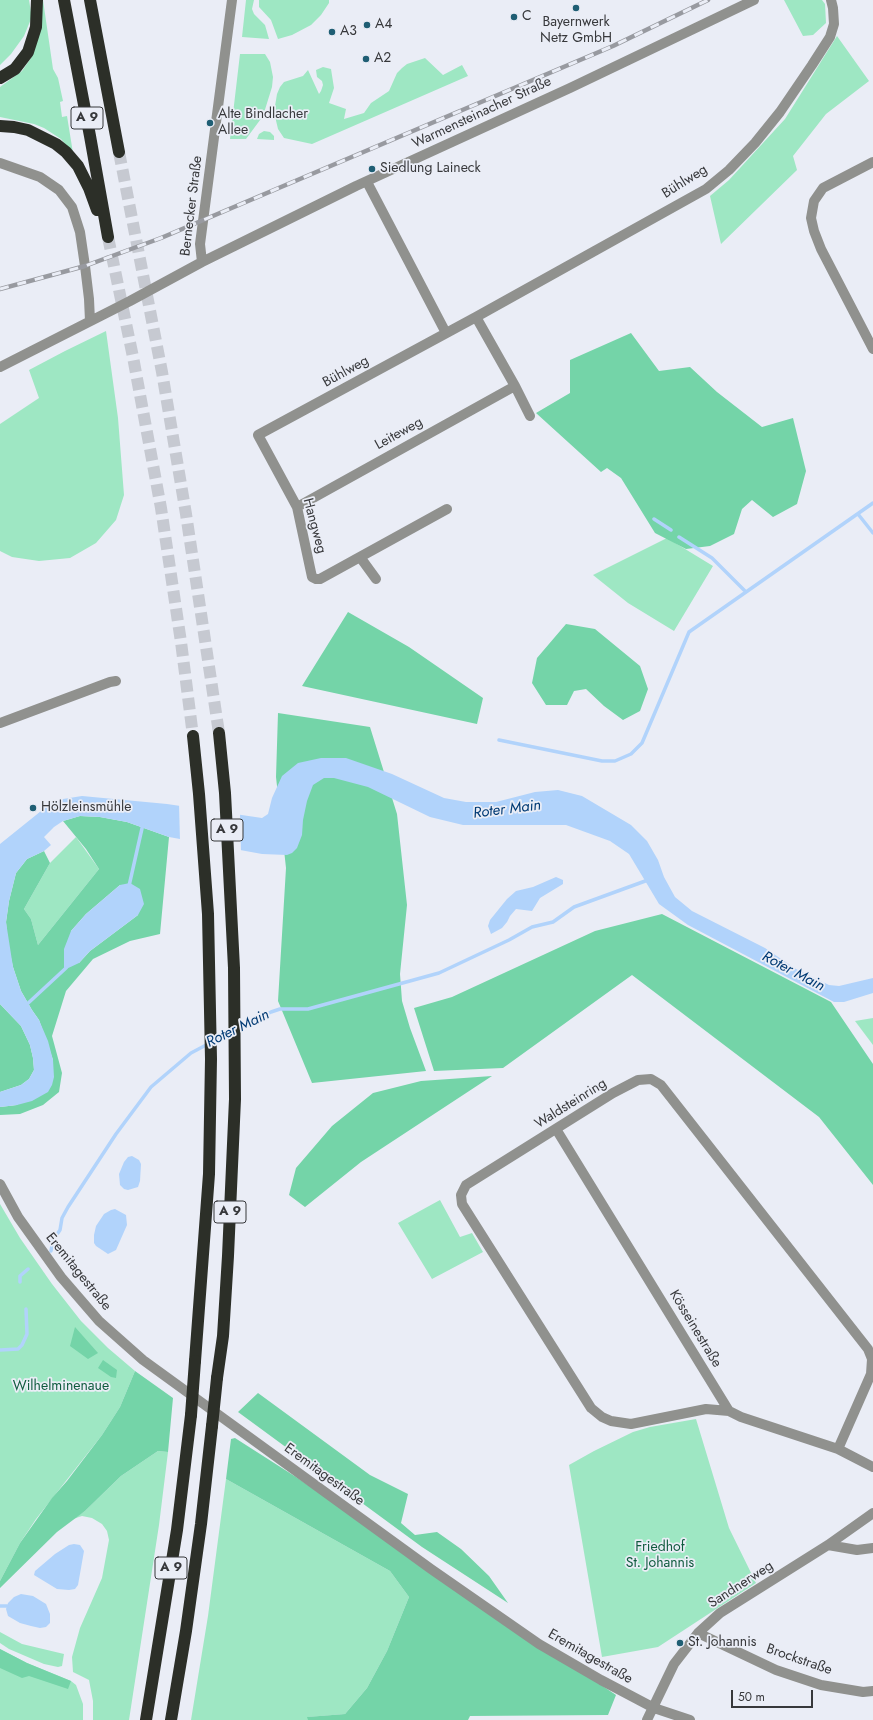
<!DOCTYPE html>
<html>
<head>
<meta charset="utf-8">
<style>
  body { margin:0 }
  #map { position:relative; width:873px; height:1720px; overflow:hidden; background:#eaedf6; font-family:Jost,sans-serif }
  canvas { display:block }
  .scale { position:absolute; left:731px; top:1690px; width:82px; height:18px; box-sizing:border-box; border:2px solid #37383b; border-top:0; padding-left:5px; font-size:12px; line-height:14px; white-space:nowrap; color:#37383b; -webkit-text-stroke:3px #eaedf6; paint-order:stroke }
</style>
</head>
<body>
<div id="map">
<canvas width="873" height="1720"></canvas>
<div class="scale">50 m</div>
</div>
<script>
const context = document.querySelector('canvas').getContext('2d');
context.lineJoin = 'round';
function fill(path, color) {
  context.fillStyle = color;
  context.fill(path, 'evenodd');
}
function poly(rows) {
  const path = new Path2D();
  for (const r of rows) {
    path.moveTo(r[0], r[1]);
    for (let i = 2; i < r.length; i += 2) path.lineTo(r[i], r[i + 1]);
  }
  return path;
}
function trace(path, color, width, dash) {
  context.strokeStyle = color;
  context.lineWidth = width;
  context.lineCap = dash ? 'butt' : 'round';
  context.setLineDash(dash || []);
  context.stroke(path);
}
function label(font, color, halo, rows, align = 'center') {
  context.font = font + ' Jost,sans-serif';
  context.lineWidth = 3.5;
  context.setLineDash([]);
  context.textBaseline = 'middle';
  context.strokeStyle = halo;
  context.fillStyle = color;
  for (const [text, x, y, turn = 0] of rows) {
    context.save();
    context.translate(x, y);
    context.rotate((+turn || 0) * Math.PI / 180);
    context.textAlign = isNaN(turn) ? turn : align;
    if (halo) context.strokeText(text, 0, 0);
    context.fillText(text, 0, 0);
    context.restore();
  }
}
const green = poly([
  [0,0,29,0,31,12,31,19,24,36,11,54,0,65],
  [41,0,43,0,53,69,58,78,63,101,60,102,62,117,67,116,73,153,61,139,44,128,34,124,0,117,0,87,22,71,31,58],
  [246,0,254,0,252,9,254,14,265,25,269,39,242,37],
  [259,0,329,0,329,3,321,15,311,25,292,35,278,39,271,20,259,7],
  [784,0,822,0,825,4,826,23,813,35,803,36],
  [837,36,869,81,826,114,793,156,797,170,721,244,710,196,729,180,785,119],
  [240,54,265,54,270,62,273,77,272,87,263,116,246,139,230,139],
  [425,58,443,75,462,65,468,76,312,144,284,138,278,129,274,112,277,94,280,87,284,82,303,76,308,70,319,94,321,91,323,85,322,81,317,77,316,70,323,67,331,69,334,88,329,103,346,109,344,119,364,113,371,103,389,91,397,73,402,68,407,64],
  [264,131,270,132,274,136,274,140,257,139,259,134],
  [106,331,118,418,124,495,116,520,96,543,70,558,39,561,12,557,0,551,0,424,39,398,29,370,65,351],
  [667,538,713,566,674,631,628,603,593,575],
  [76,837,99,869,38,945,31,919,24,909,50,863],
  [873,1018,873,1045,855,1021],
  [440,1200,460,1237,472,1233,483,1252,432,1279,398,1223],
  [0,1204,20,1238,52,1284,81,1321,108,1348,135,1371,120,1407,102,1435,36,1519,20,1543,0,1581],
  [696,1419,729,1528,756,1583,658,1647,602,1657,569,1465,594,1451,633,1432,650,1427],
  [158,1451,168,1452,159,1525,129,1720,93,1720,93,1701,89,1680,73,1672,72,1657,80,1628,102,1578,109,1540,107,1531,102,1524,92,1518,82,1516,73,1519,85,1511,121,1476],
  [226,1479,390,1571,409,1597,387,1651,367,1688,345,1714,308,1717,308,1720,191,1720,208,1616],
  [0,1632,22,1644,64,1654,62,1666,58,1667,44,1664,9,1649,0,1643],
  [0,1649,27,1663,71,1681,76,1685,83,1704,83,1720,0,1720]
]);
const forest = poly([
  [631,333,659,371,690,367,717,392,762,427,793,418,806,471,797,504,773,517,752,500,742,509,734,534,710,546,686,549,655,533,621,478,607,468,601,472,536,413,570,393,570,360],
  [348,612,409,647,483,698,477,724,302,686],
  [566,624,595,629,640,666,648,689,640,711,623,720,604,706,586,689,574,691,567,705,546,705,532,683,537,658],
  [278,713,370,727,397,814,407,905,400,974,402,1001,410,1028,426,1071,312,1083,278,1001,286,868,276,777],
  [80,816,100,817,127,822,169,837,160,934,130,941,93,959,66,991,52,1036,62,1073,59,1092,43,1105,20,1114,0,1115,0,1107,17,1105,53,1060,39,1020,32,1010,21,991,13,967,8,944,6,922,9,901,16,873,27,859,44,851,50,863,24,909,31,919,38,945,99,869,86,849,63,821],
  [120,885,138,915,90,951,79,963,71,931,86,914],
  [662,914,831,1002,873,1064,873,1185,819,1117,632,975,503,1068,434,1071,414,1008,452,997,595,931],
  [0,1004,21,1026,30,1045,33,1058,34,1070,29,1079,21,1085,0,1092],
  [492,1076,361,1162,305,1207,289,1195,296,1168,332,1126,373,1093,421,1081],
  [75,1327,98,1353,88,1359,70,1346],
  [103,1360,117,1370,116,1378,111,1377,98,1368],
  [135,1371,173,1398,168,1452,158,1451,121,1476,85,1511,57,1532,0,1588,0,1581,20,1543,52,1498,67,1481,102,1435,120,1407],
  [258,1393,370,1475,408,1494,401,1523,415,1535,437,1532,461,1549,489,1576,508,1603,422,1547,238,1412],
  [235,1438,296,1477,475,1600,616,1695,608,1715,470,1716,468,1720,308,1720,307,1717,345,1714,367,1688,387,1651,409,1597,390,1571,226,1479,231,1439],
  [0,1649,27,1663,71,1681,68,1689,29,1676,22,1678,0,1668]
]);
const water = poly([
  [321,758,346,758,392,774,444,798,466,802,496,802,535,792,558,790,582,796,631,825,647,841,658,860,664,877,675,897,692,911,765,948,796,969,829,985,839,986,873,978,873,993,844,1002,834,1002,688,925,659,904,629,854,610,841,566,825,463,825,430,817,368,787,334,778,324,778,313,785,307,801,303,820,302,835,297,848,292,853,287,855,262,854,169,837,127,822,100,817,80,816,63,821,54,827,44,837,51,845,44,851,27,859,16,873,9,901,6,922,13,967,21,991,32,1010,39,1020,48,1041,53,1060,54,1077,52,1085,48,1092,32,1101,17,1105,0,1107,0,1092,21,1085,29,1079,34,1070,33,1058,30,1045,21,1026,0,1004,0,844,51,803,63,799,82,796,167,804,262,818,268,814,272,798,282,776,298,763],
  [556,877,563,880,563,884,540,898,532,911,516,909,510,916,507,922,502,928,491,934,488,926,490,920,507,899,516,891,533,887],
  [130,883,140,889,144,904,138,915,90,951,79,963,64,970,64,949,71,931,86,914,120,885],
  [132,1156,139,1160,141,1164,140,1181,138,1187,128,1190,124,1189,120,1185,119,1174,124,1162,128,1157],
  [115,1209,126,1215,127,1225,116,1250,108,1254,96,1246,94,1243,94,1235,96,1226,104,1214,111,1210],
  [74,1544,80,1545,84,1551,78,1585,75,1589,69,1590,57,1589,34,1575,35,1571,55,1554,69,1545],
  [21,1594,33,1596,46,1604,50,1614,50,1623,46,1627,40,1628,31,1626,20,1623,8,1616,6,1609,8,1603,14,1597]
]);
const pier = poly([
  [179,803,240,814,241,852,180,841]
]);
const stream = poly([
  [858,514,873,533],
  [654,519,671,530],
  [679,537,712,558,746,592],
  [499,740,602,761,615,761,631,754,642,743,689,632,873,503],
  [129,886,143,824],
  [25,1006,66,968],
  [237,1029,271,1012,280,1009,308,1009,439,973,509,940,532,927,553,922,574,907,648,880],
  [214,1041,231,1032],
  [51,1251,53,1240,60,1230,62,1218,68,1207,116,1134,151,1087,191,1053,208,1044],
  [20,1282,20,1276,28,1269],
  [0,1350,18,1349,22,1345,27,1334,26,1309],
  [0,1606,7,1606]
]);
const highwayTunnel = poly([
  [119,152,162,372,186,514,219,733],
  [108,237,133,357,161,508,181,642,193,736]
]);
const minor = poly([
  [873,162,823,188,814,201,811,218,814,231,821,249,873,349],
  [0,163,40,177,59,190,72,207,80,232,85,266,89,299,90,321],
  [367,182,446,333],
  [202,262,200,244,232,0],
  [476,317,515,386,530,416],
  [0,367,130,301,202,262,356,186,570,88,754,0],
  [297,507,515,386],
  [447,509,320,579,316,579,312,577,297,507,258,435,476,317,706,189,729,170,755,143,780,112,812,65,830,37,834,24,833,8,831,0],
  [360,557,376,579],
  [0,723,110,682,116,681],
  [556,1129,729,1411,741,1417,838,1449,873,1467],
  [0,1184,18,1217,61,1277,99,1321,143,1360,431,1569,539,1644,601,1680,654,1708,690,1720],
  [729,1411,706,1409,631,1424,611,1421,602,1417,591,1408,462,1204,461,1195,466,1185,613,1093,638,1080,651,1079,661,1085,868,1349,872,1359,871,1374,838,1449],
  [828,1545,857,1550,873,1548],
  [698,1633,776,1670,821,1685,863,1692,873,1691],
  [647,1720,674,1664,698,1633,720,1613,828,1545,873,1513]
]);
const highway = poly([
  [64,0,90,136,108,237],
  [90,0,119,152],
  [0,78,15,69,28,52,36,27,37,0],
  [0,126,14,127,28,130,56,144,66,152,78,166,89,188,97,210],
  [193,736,199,794,208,914,211,1059,209,1174,195,1361],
  [217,1378,223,1336,228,1256,235,1099,234,968,225,793,219,733],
  [146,1720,177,1530,191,1415],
  [171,1720,186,1631,201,1524,212,1426]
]);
const rail = poly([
  [0,289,85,266,161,238,613,46,708,0]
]);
const highwayBridge = poly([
  [191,1415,195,1361],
  [212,1426,217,1378]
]);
const markers = [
  [576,8,4,"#1f5e74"],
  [514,17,4,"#1f5e74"],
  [367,25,4,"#1f5e74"],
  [332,32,4,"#1f5e74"],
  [366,59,4,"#1f5e74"],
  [210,123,4,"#1f5e74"],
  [372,169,4,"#1f5e74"],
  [33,808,4,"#1f5e74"],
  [680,1643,4,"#1f5e74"]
];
const shields = [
  [87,118,32],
  [227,830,32],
  [230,1212,32],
  [171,1568,32]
];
const shieldNames = [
  ["A 9",87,118],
  ["A 9",227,830],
  ["A 9",230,1212],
  ["A 9",171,1568]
];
const poiNames = [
  ["C",522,17],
  ["Bayernwerk",576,23,"center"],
  ["Netz GmbH",576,39,"center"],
  ["A4",375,25],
  ["A3",340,32],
  ["A2",374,59],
  ["Alte Bindlacher",218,115],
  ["Allee",218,131],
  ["Siedlung Laineck",380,169],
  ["Hölzleinsmühle",41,808],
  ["St. Johannis",688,1643]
];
const streetNames = [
  ["Warmensteinacher Straße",482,113,-25],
  ["Bühlweg",685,182,-32],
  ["Bernecker Straße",192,206,-83],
  ["Bühlweg",346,372,-29],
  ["Leiteweg",399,434,-29],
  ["Hangweg",314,526,75],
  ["Waldsteinring",571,1104,-32],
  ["Eremitagestraße",78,1272,51],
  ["Kösseinestraße",695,1329,59],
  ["Eremitagestraße",324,1475,36],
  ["Sandnerweg",741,1585,-33],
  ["Eremitagestraße",590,1657,30],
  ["Brockstraße",799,1660,19]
];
const parkNames = [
  ["Wilhelminenaue",61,1387],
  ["Friedhof",660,1548],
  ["St. Johannis",660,1564]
];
const waterNames = [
  ["Roter Main",507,810,-7],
  ["Roter Main",793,972,28],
  ["Roter Main",238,1029,-26]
];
fill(green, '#9ee7c3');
fill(forest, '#74d4a8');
fill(water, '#b1d3fb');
fill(pier, '#eaedf6');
trace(stream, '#b1d3fb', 3.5);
trace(highwayTunnel, '#c6c9d1', 12, [12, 6]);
trace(minor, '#90918e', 10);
trace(highway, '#2c2f28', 12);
trace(rail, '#989aa0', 4.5);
trace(rail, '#eaedf6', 3, [9]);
trace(highwayBridge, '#2c2f28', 12);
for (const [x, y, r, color] of markers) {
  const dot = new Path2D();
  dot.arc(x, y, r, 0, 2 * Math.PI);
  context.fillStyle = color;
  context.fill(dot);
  trace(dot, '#eaedf6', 1.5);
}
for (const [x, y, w] of shields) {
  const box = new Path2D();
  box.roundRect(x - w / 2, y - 11, w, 22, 3);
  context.fillStyle = '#eaedf6';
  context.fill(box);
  trace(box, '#37383b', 1);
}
label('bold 13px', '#37383b', null, shieldNames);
label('14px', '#37383b', '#eaedf6', poiNames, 'left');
label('14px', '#37383b', '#eaedf6', streetNames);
label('14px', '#0f5b3e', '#eaedf6', parkNames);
label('italic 15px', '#003a74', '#eaedf6', waterNames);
</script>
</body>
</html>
